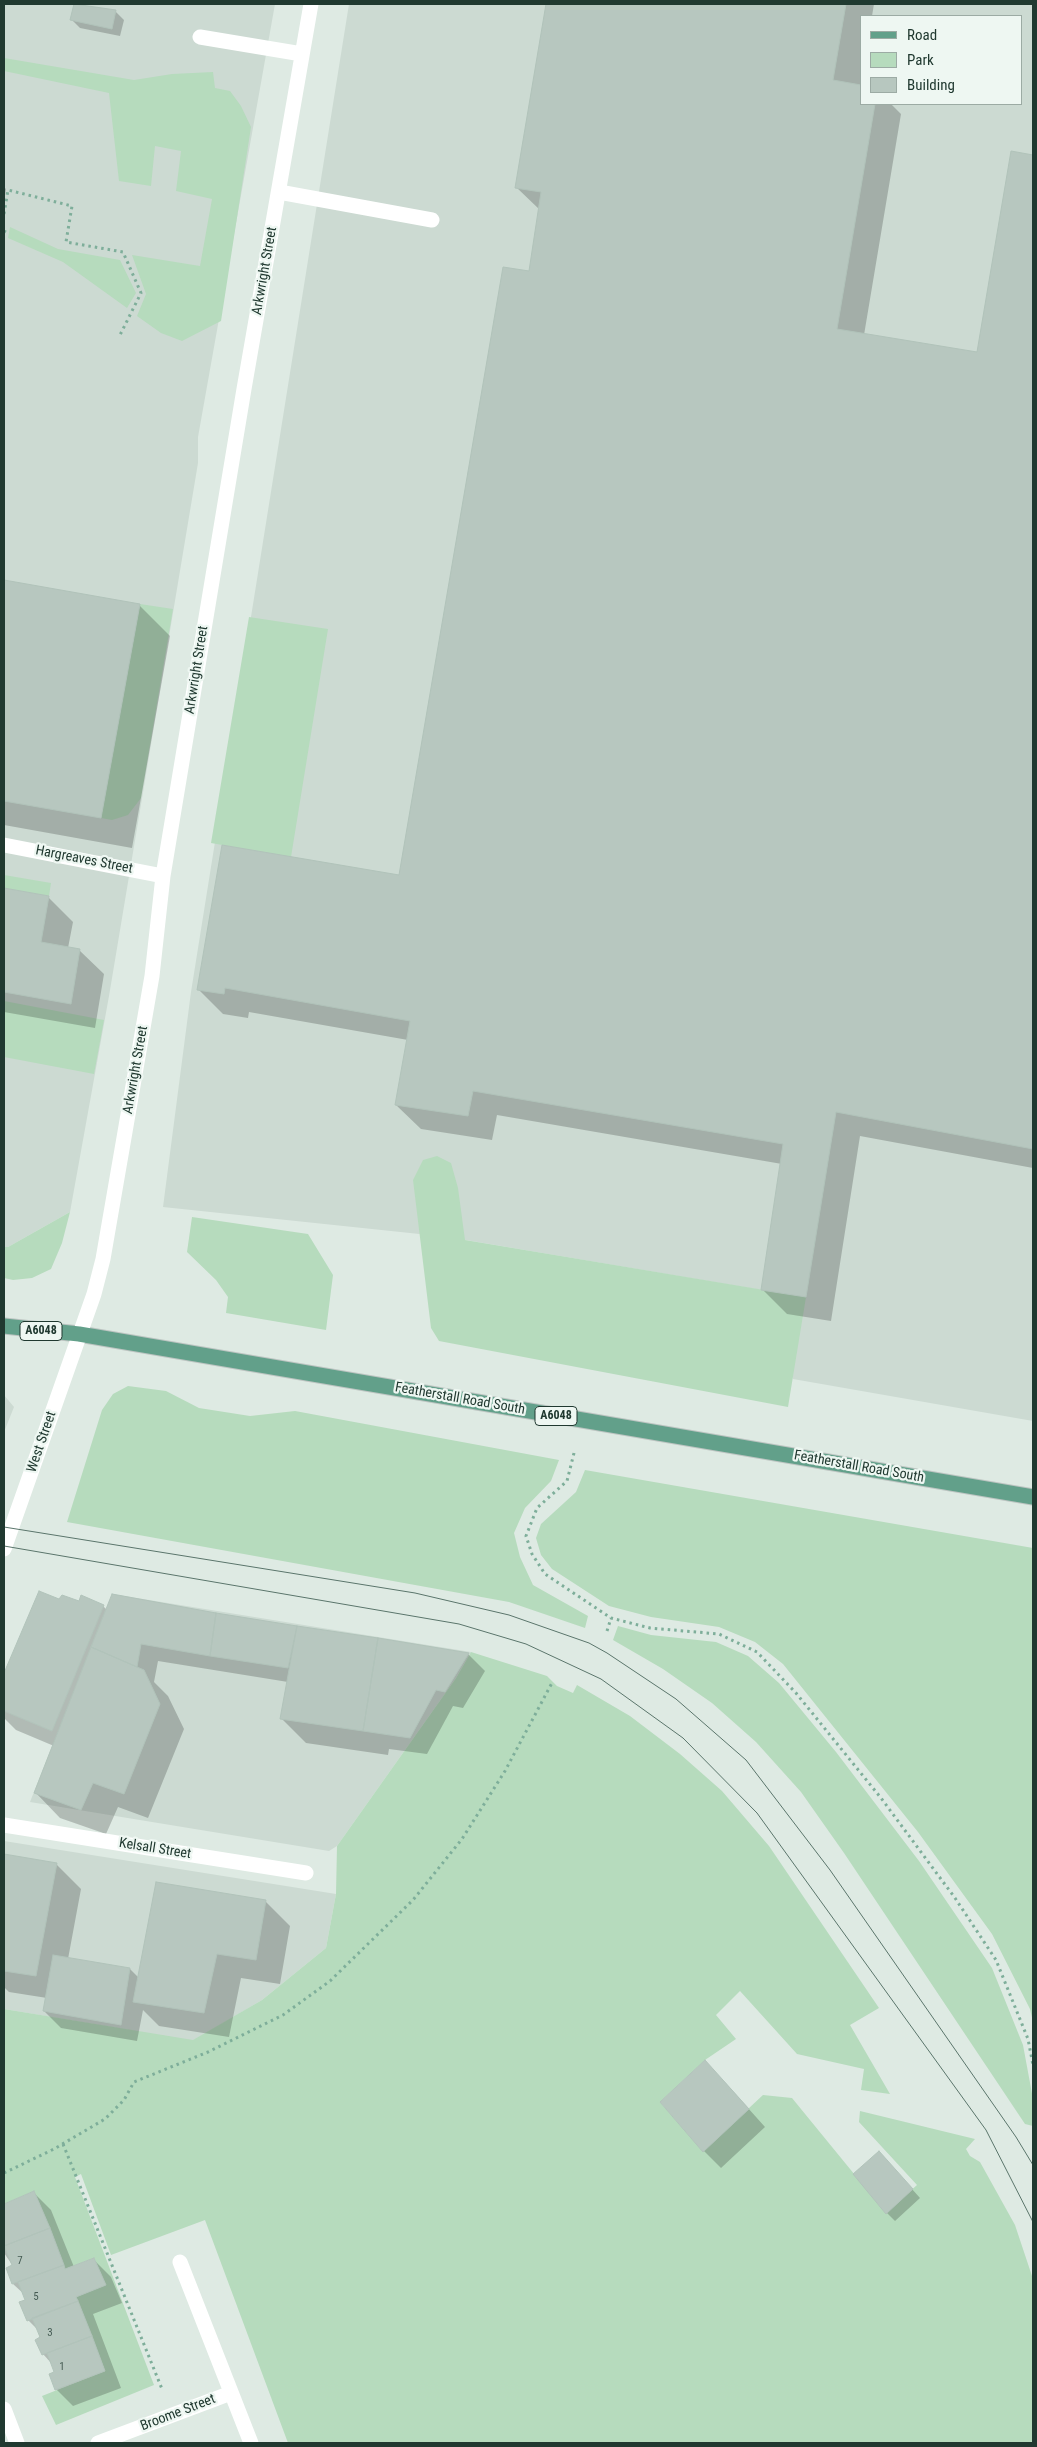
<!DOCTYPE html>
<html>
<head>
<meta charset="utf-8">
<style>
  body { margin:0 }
  #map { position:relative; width:1037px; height:2447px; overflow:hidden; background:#deeae3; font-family:"Roboto Condensed",sans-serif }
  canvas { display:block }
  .frame { position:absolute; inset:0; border:5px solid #203930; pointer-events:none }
  .legend { position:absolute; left:860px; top:15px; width:162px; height:90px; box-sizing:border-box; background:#eef7f2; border:1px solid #9caba4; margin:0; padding:6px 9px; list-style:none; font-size:15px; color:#203930 }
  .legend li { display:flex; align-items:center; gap:10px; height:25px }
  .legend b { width:25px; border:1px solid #9caba4 }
</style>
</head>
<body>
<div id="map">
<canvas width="1037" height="2447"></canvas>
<div class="frame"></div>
<ul class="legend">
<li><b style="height:6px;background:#62a08a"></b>Road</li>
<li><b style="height:14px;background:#b6dbbd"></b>Park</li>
<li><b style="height:14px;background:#b7c7bf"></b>Building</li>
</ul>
</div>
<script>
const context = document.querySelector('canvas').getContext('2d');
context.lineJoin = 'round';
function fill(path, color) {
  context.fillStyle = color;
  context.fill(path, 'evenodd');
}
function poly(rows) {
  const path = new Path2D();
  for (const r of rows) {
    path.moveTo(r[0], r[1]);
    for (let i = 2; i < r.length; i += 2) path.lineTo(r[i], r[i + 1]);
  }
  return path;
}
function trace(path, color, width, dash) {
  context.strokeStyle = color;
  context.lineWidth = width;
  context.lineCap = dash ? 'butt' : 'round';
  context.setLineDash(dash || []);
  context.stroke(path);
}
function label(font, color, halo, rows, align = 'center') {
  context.font = font + ' "Roboto Condensed",sans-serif';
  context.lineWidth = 4.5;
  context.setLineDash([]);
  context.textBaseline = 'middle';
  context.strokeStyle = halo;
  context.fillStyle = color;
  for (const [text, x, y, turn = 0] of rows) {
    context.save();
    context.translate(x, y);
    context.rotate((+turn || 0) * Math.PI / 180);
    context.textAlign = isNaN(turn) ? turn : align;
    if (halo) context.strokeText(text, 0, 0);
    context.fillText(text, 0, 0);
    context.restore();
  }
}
const built = poly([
  [4,4,275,4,198,437,198,463,109,996,70,1212,8,1247,4,1247],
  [349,4,1033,4,1033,1421,793,1379,761,1290,448,1237,163,1207,191,992],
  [861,16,1021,16,1021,104,861,104],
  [4,1395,14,1407,4,1432],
  [112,1594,471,1652,456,1678,337,1846,329,1851,30,1802],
  [4,1841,336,1894,326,1948,262,2000,193,2041,4,2009]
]);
const green = poly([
  [4,58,134,80,172,74,213,72,215,88,230,91,241,106,251,127,221,321,182,341,161,333,137,316,146,294,132,255,200,266,212,199,176,191,181,151,155,146,151,186,119,181,109,93,4,71],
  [10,227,58,249,120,260,136,293,127,308,63,262,8,238],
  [140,604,173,609,141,798,128,815,112,820,101,818],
  [249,617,328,629,291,857,211,843],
  [4,875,51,883,49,896,4,888],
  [4,1001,104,1020,94,1074,4,1057],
  [437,1156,451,1163,458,1188,465,1240,806,1297,788,1407,439,1341,431,1328,413,1180,423,1160],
  [70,1212,62,1243,51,1269,32,1278,13,1280,4,1278,4,1247,8,1247],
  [192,1217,308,1234,333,1275,326,1330,226,1313,228,1297,216,1280,187,1252],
  [128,1386,166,1391,199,1408,250,1416,295,1411,559,1460,551,1481,525,1508,514,1533,520,1557,533,1585,588,1616,585,1628,509,1602,67,1522,102,1410,113,1394],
  [585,1470,1033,1548,1033,2022,1030,2009,992,1934,918,1832,783,1664,755,1642,719,1627,651,1617,609,1606,552,1569,541,1555,536,1538,541,1524,576,1492],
  [618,1626,651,1635,716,1642,748,1656,779,1683,836,1752,919,1861,992,1968,1023,2045,1033,2099,1033,2126,1025,2124,844,1853,801,1792,756,1742,712,1703,663,1669,613,1640],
  [471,1652,547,1676,557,1686,573,1693,577,1685,630,1716,680,1754,722,1791,769,1846,879,2008,850,2025,890,2094,861,2090,864,2069,797,2054,740,1991,716,2015,736,2039,705,2060,660,2102,703,2151,763,2095,792,2098,886,2213,917,2185,859,2122,860,2111,975,2139,966,2149,970,2156,980,2162,1015,2225,1033,2279,1033,2443,288,2443,205,2220,111,2255,81,2174,75,2177,154,2385,56,2425,42,2396,105,2371,76,2297,105,2285,94,2258,65,2269,34,2191,4,2204,4,2009,193,2040,262,2000,326,1948,336,1894,337,1846,456,1678]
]);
const shadow = poly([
  [75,4,115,11,124,20,120,36,80,28,72,20],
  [547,4,874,4,872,16,861,16,861,104,891,104,901,114,864,335,978,354,1012,152,1033,156,1033,1168,860,1136,831,1321,787,1314,762,1289,782,1164,497,1115,492,1140,421,1129,396,1105,408,1040,249,1012,248,1018,223,1014,198,989,400,877,530,272,540,210,516,187],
  [4,187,6,189,4,202],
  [4,581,139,605,170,636,132,848,4,825],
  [4,889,48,897,73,922,68,948,79,950,104,974,95,1028,4,1012],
  [40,1593,59,1601,103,1606,107,1610,297,1627,468,1654,485,1671,463,1708,453,1706,427,1754,389,1749,388,1755,306,1743,282,1719,288,1682,158,1661,154,1682,168,1696,184,1729,148,1818,118,1807,106,1834,60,1818,36,1793,54,1746,16,1730,4,1718,4,1676],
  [4,1856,56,1864,81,1889,68,1959,130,1969,139,1978,265,1901,290,1926,280,1984,241,1978,229,2037,159,2026,143,2010,137,2041,61,2028,44,2011,47,1998,9,1992,4,1987],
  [722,2079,765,2127,721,2168,704,2151],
  [887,2161,920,2198,895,2221,887,2213],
  [34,2193,51,2210,74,2267,94,2260,111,2277,122,2303,93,2314,121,2388,73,2406,56,2389,55,2372,52,2364,43,2354,38,2330,28,2320,27,2301,25,2295,13,2284,13,2266,4,2253,4,2205]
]);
const building = poly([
  [74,4,116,10,112,29,70,20,74,4],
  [546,4,846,4,833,80,861,85,861,104,875,104,837,329,977,352,1011,151,1033,155,1033,1149,836,1112,806,1297,761,1290,783,1144,473,1091,468,1116,395,1105,410,1021,225,988,224,994,197,990,222,845,399,875,503,267,529,271,541,192,515,188,546,4],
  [4,580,140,604,101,818,4,801,4,580],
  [4,888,49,896,41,942,80,949,71,1004,4,992,4,888],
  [39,1591,59,1599,62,1595,79,1601,81,1595,104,1605,52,1731,4,1711,4,1673,39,1591],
  [112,1594,216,1613,210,1656,141,1644,137,1667,91,1647,112,1594],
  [216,1613,297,1626,288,1668,210,1656,216,1613],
  [297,1626,378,1638,363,1731,280,1719,297,1626],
  [378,1638,469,1653,445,1692,436,1690,410,1738,363,1731,378,1638],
  [91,1647,144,1670,160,1704,124,1794,93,1783,81,1810,34,1793,91,1647],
  [4,1854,57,1863,36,1976,4,1971,4,1854],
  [156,1882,266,1900,256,1960,217,1954,204,2013,133,2002,156,1882],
  [53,1955,130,1968,121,2025,43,2011,53,1955],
  [705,2060,749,2109,703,2152,660,2102,705,2060],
  [879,2151,913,2189,886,2214,853,2174,879,2151],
  [34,2191,50,2228,4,2246,4,2204,34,2191],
  [50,2228,64,2265,12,2284,6,2268,12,2265,4,2246,50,2228],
  [94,2258,106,2285,76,2297,78,2301,27,2321,19,2302,25,2300,18,2282,64,2265,65,2269,94,2258],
  [78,2301,92,2336,42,2355,35,2340,40,2337,32,2318,78,2301],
  [92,2336,105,2371,55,2390,49,2374,54,2372,47,2353,92,2336]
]);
const path = poly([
  [4,214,8,190,72,206,66,242,123,252,141,293,119,337],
  [4,231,6,232],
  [574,1453,567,1481,537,1508,526,1536,532,1554,545,1574,611,1618,650,1628,719,1634,757,1652,796,1693,881,1798,955,1898,996,1960,1028,2039,1033,2065],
  [607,1631,611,1618],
  [63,2144,162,2389],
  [4,2173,54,2149,105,2119,124,2100,134,2082,208,2052,283,2015,330,1981,413,1900,462,1839,505,1771,553,1681]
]);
const minor = poly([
  [200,37,302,54],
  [279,192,432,220],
  [4,845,163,876],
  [4,1549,94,1294,103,1259,152,976,163,876,244,389,311,4],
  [4,1825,306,1873],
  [180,2262,251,2443],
  [4,2409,17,2443],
  [98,2443,231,2393]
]);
const major = poly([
  [4,1326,79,1334,1033,1497]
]);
const tram = poly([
  [4,1527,415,1593,509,1615,589,1643,607,1653,676,1699,746,1760,830,1870,1016,2137,1033,2165],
  [4,1546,459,1624,526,1644,601,1679,683,1738,757,1813,986,2130,1033,2222]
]);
const numberNames = [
  ["7",20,2261],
  ["5",36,2297],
  ["3",50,2333],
  ["1",62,2367]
];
const shields = [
  [41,1331,42],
  [556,1416,42]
];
const shieldNames = [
  ["A6048",41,1331],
  ["A6048",556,1416]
];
const streetNames = [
  ["Arkwright Street",265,271,-80],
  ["Arkwright Street",197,670,-81],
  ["Hargreaves Street",84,860,11],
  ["Arkwright Street",136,1070,-80],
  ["Featherstall Road South",460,1399,10],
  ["West Street",42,1442,-71],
  ["Featherstall Road South",859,1467,10],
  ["Kelsall Street",155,1849,9],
  ["Broome Street",178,2413,-21]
];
fill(built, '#ccdad2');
fill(green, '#b6dbbd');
fill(shadow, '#0003');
fill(building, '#b7c7bf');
trace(building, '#b1c3ba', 1);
trace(major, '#bcc4c1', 17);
trace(path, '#7eae9a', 3, [2.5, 4]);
trace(minor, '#fff', 15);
trace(major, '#62a08a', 15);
trace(tram, '#5a756b', 1);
label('11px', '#465c54', null, numberNames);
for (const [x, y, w] of shields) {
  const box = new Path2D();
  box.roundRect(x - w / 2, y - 9.5, w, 19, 4);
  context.fillStyle = '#eef7f2';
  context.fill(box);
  trace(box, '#203930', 1);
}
label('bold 12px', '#203930', null, shieldNames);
label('14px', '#203930', '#eef7f2', streetNames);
</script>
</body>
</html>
